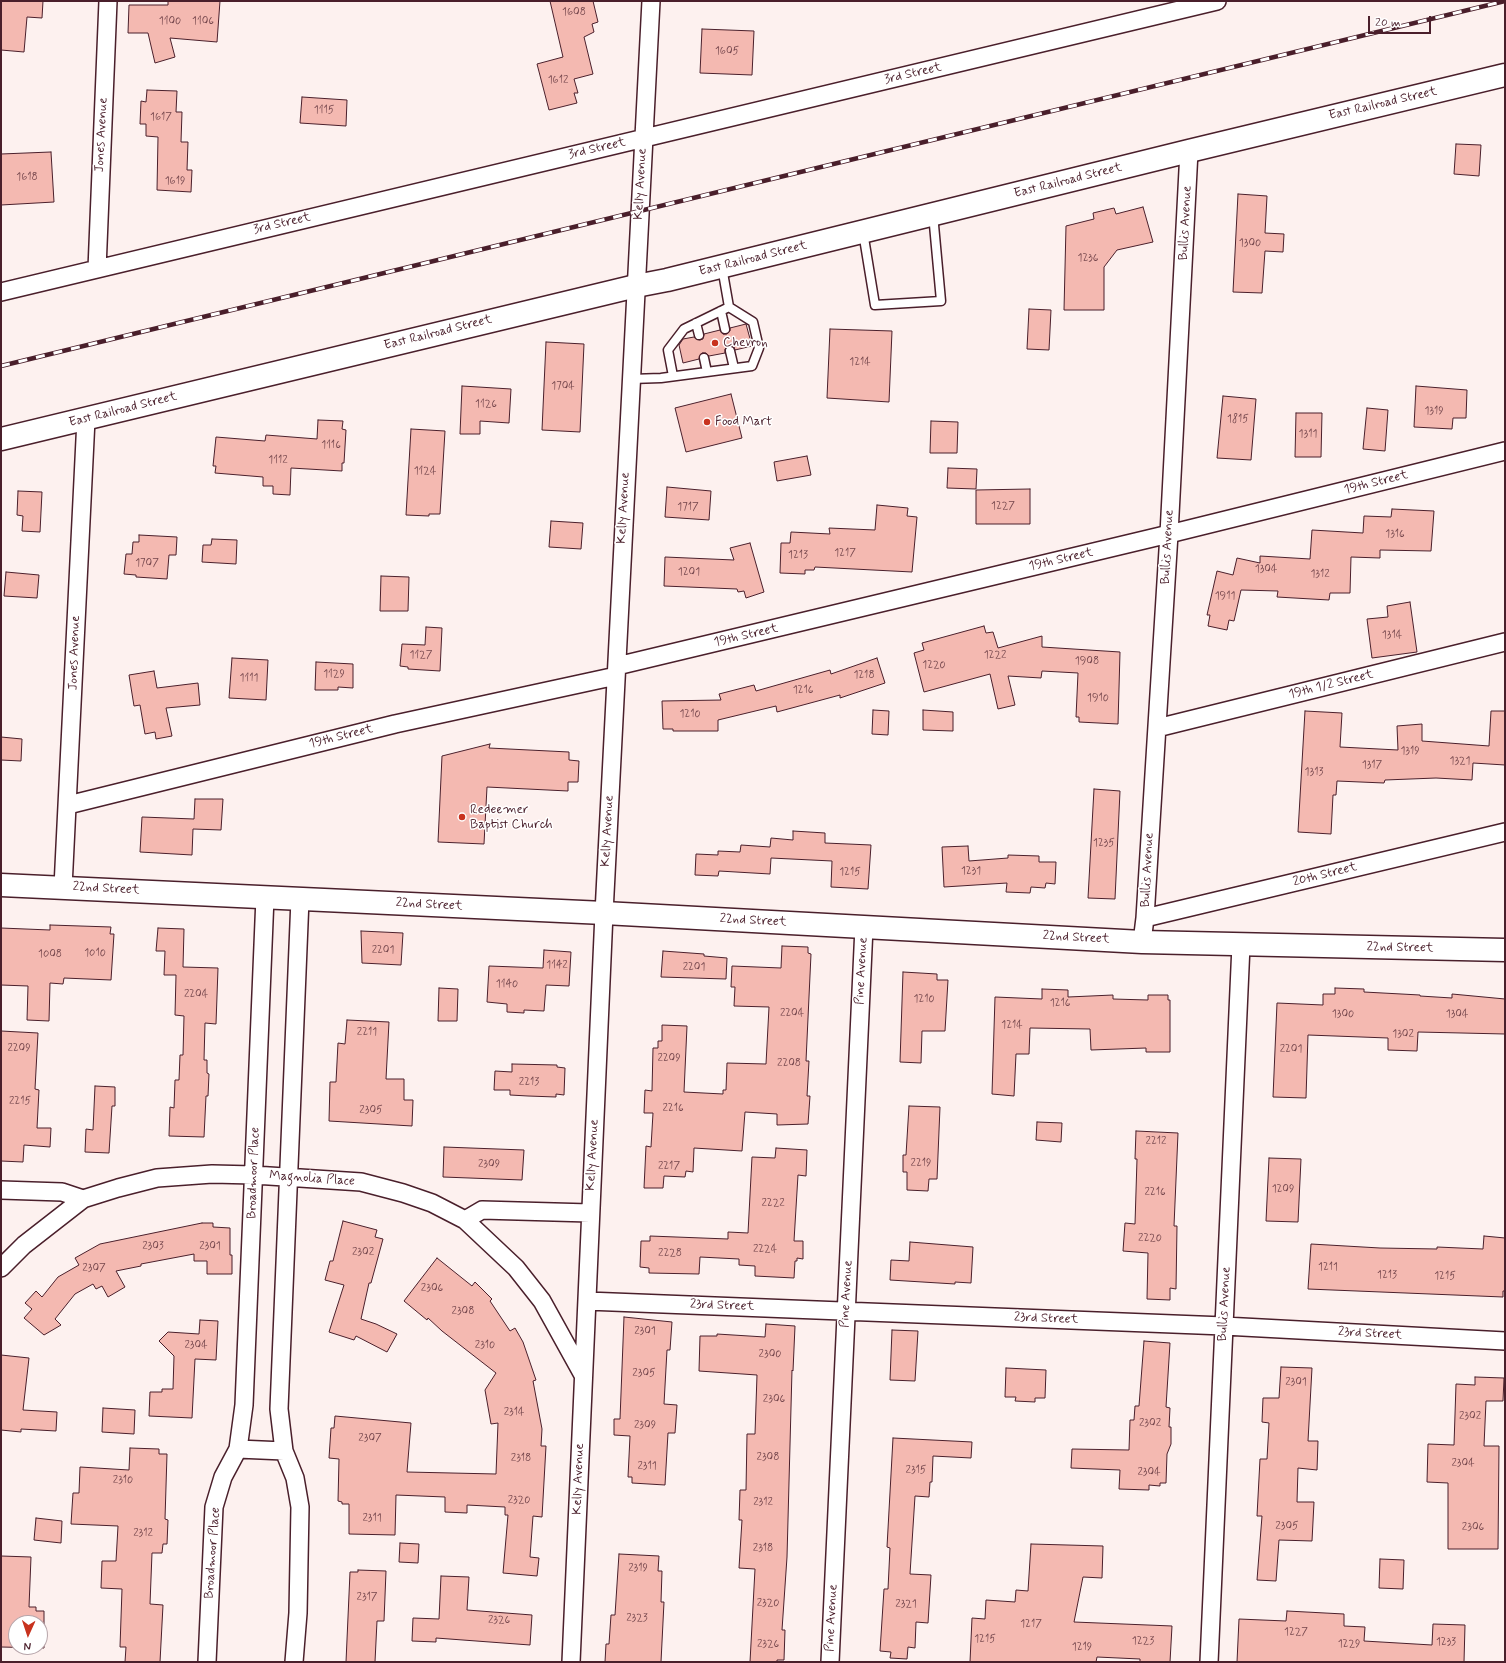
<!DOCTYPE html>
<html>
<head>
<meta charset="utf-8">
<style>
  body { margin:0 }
  #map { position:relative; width:1506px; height:1663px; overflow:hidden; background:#fdf1ef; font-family:Mynerve,sans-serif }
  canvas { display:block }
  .frame { position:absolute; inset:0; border:2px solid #4a1f2b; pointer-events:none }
  .north { position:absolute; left:8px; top:1615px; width:40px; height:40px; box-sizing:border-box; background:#fff; border:1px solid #b7a5aa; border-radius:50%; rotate:183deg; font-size:11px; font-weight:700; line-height:16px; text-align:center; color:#4a1f2b }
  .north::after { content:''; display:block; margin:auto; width:14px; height:18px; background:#c8321e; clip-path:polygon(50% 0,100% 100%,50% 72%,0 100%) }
  .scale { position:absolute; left:1368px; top:16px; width:63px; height:18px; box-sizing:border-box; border:2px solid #4a1f2b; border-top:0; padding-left:5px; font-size:12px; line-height:14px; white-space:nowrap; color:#4a1f2b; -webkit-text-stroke:3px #fff; paint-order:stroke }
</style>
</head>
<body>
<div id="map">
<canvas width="1506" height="1663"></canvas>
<div class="frame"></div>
<div class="north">N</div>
<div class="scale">20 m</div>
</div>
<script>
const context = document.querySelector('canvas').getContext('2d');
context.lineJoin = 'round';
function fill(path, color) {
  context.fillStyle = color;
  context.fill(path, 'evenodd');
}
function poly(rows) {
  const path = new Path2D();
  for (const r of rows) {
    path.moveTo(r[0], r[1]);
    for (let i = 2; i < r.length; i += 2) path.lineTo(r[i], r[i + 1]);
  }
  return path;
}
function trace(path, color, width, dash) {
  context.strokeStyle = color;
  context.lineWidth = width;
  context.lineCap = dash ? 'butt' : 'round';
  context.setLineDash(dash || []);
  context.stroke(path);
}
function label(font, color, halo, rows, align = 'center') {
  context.font = font + ' Mynerve,sans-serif';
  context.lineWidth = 3;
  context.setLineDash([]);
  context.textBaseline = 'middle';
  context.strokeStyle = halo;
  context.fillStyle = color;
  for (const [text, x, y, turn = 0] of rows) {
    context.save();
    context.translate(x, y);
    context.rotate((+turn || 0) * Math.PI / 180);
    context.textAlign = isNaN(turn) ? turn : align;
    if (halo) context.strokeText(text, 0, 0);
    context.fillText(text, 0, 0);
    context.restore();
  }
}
const building = poly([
  [1,1,43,1,42,18,27,17,24,52,1,50,1,1],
  [168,1,220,1,217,42,170,38,175,57,155,63,148,33,128,33,129,5,168,5,168,1],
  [550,1,593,1,598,22,592,24,594,32,584,37,593,74,574,79,578,93,574,93,577,103,549,110,537,64,563,57,550,1],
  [702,29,754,31,752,75,700,73,702,29],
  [147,90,177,91,176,112,182,112,181,142,188,142,187,170,192,170,191,192,157,190,158,137,146,136,146,124,140,124,141,101,146,102,147,90],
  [302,97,347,100,346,126,300,123,302,97],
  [1456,144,1481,145,1479,176,1454,174,1456,144],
  [51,152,54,202,1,205,1,154,51,152],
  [1238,194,1267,196,1265,233,1284,234,1283,252,1265,251,1262,293,1233,292,1238,194],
  [1143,207,1153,242,1117,250,1104,267,1104,310,1064,310,1066,226,1094,219,1093,213,1114,208,1116,214,1143,207],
  [1029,309,1051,310,1049,350,1027,349,1029,309],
  [746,324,752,346,735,350,734,347,728,346,725,349,725,353,709,356,706,353,702,353,699,359,683,363,679,345,683,339,694,337,700,340,703,339,704,334,720,330,723,334,727,334,730,331,730,328,746,324],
  [830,329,892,331,889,402,827,398,830,329],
  [546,342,584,344,580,432,542,430,546,342],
  [462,386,511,389,509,423,480,421,480,434,460,434,462,386],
  [1416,386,1467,390,1466,418,1453,418,1452,429,1414,427,1416,386],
  [731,394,742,438,686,452,675,408,731,394],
  [1223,396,1256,399,1251,460,1217,458,1223,396],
  [1367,408,1388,410,1385,451,1363,449,1367,408],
  [1296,413,1322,413,1321,457,1295,457,1296,413],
  [318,420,343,421,342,429,346,430,344,463,342,463,342,471,291,468,290,495,273,494,273,486,263,486,263,477,215,473,216,466,213,466,216,437,265,441,266,435,317,439,318,420],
  [931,421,958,422,957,453,930,453,931,421],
  [411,429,445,431,440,514,429,514,429,516,406,515,411,429],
  [807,456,811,475,777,481,774,462,807,456],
  [948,468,977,469,976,489,947,488,948,468],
  [667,487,711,491,709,520,665,517,667,487],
  [1030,489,1030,524,976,524,976,490,1030,489],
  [18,491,42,492,40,532,22,531,23,516,17,515,18,491],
  [877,505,908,508,907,516,917,517,912,572,815,567,814,570,805,570,805,574,780,573,781,543,790,543,791,532,830,534,829,528,875,530,877,505],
  [1392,509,1434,511,1431,551,1380,550,1380,558,1351,557,1350,593,1330,593,1329,600,1277,597,1278,591,1241,590,1234,621,1229,620,1227,630,1208,626,1210,615,1207,615,1217,571,1233,575,1237,558,1260,563,1260,556,1310,559,1312,530,1363,533,1364,516,1391,517,1392,509],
  [551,521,583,523,581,549,549,547,551,521],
  [139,535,177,537,176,555,169,555,167,579,136,577,136,575,124,574,126,554,132,554,133,542,139,542,139,535],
  [212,539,237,540,236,564,202,562,203,545,211,545,212,539],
  [750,543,764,592,746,598,744,591,738,592,737,589,664,586,665,557,734,560,730,548,750,543],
  [6,572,39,575,37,598,4,596,6,572],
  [381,576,409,577,408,611,380,611,381,576],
  [1410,602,1417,652,1372,658,1367,619,1388,617,1387,606,1410,602],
  [984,626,986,633,993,632,998,648,1042,636,1042,647,1120,652,1118,724,1079,722,1079,717,1076,717,1078,673,1042,671,1041,678,1008,676,1015,705,998,709,990,674,924,692,914,653,924,650,922,643,984,626],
  [426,627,442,628,440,671,408,669,408,667,400,666,402,644,425,645,426,627],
  [232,658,268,660,266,700,229,698,232,658],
  [877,658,885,683,840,698,840,695,777,712,776,706,718,720,718,731,673,731,673,729,663,729,662,701,721,700,719,694,754,685,756,691,830,670,831,674,877,658],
  [316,662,353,664,353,688,338,687,338,690,315,690,316,662],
  [154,671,157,688,198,683,200,705,166,708,172,736,156,739,155,732,145,734,140,705,134,706,129,675,154,671],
  [873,710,889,711,888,735,872,734,873,710],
  [923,710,953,712,953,731,923,730,923,710],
  [1305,711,1342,713,1340,747,1398,750,1397,726,1422,724,1422,741,1489,746,1491,711,1505,711,1505,765,1473,763,1472,780,1436,778,1385,780,1384,783,1337,781,1336,795,1333,795,1331,834,1298,832,1305,711],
  [1,737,22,739,21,761,1,760,1,737],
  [490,744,489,748,569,752,569,760,579,761,578,782,568,782,568,791,487,787,484,844,438,842,442,756,490,744],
  [1094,789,1120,791,1115,899,1088,898,1094,789],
  [195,799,223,799,221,830,193,829,192,855,140,852,142,817,194,819,195,799],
  [793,831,825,833,825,843,871,845,868,889,831,887,832,861,771,858,770,874,719,871,718,876,695,875,696,854,718,855,718,851,740,852,741,845,770,847,771,838,793,840,793,831],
  [968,846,969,861,1008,858,1008,855,1039,856,1039,862,1056,862,1055,884,1046,883,1045,888,1031,887,1030,893,1006,892,1007,883,944,887,942,847,968,846],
  [50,925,111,927,110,934,114,934,111,980,64,978,63,984,50,983,49,1021,27,1020,28,986,1,985,1,928,50,930,50,925],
  [158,928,184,929,183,967,218,968,216,1024,205,1023,204,1060,207,1060,207,1073,209,1074,208,1096,206,1096,204,1137,169,1136,170,1107,174,1108,175,1080,179,1080,180,1055,183,1055,184,1016,175,1015,176,975,164,975,165,951,156,951,158,928],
  [361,931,403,933,401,965,362,963,361,931],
  [782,946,808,947,808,953,811,954,806,1061,809,1061,807,1096,810,1096,808,1124,777,1125,777,1114,745,1112,742,1151,694,1148,693,1172,686,1171,685,1177,664,1176,663,1188,644,1188,646,1146,651,1147,653,1113,644,1113,645,1090,652,1091,653,1048,658,1048,658,1041,662,1041,662,1025,687,1026,684,1092,723,1094,723,1090,726,1090,727,1063,766,1064,769,1007,734,1006,735,987,731,987,732,966,781,968,782,946],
  [544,950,571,952,569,986,546,985,544,1011,524,1010,524,1013,507,1012,507,1004,487,1002,489,966,543,968,544,950],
  [663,951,704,954,704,956,727,958,726,979,661,977,663,951],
  [903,972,937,974,937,980,948,980,945,1031,922,1031,921,1063,900,1062,903,972],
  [439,988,458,989,457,1021,438,1021,439,988],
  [1335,988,1364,989,1364,992,1420,995,1420,996,1452,998,1452,994,1505,999,1505,1034,1418,1032,1417,1051,1388,1050,1388,1038,1308,1035,1306,1098,1273,1097,1277,1003,1323,1005,1323,994,1335,994,1335,988],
  [1042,989,1068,990,1068,997,1113,995,1113,999,1148,1000,1148,995,1168,995,1168,1000,1170,1000,1170,1052,1146,1052,1146,1048,1091,1050,1090,1029,1030,1028,1029,1054,1016,1054,1014,1096,992,1094,995,997,1042,999,1042,989],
  [347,1020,389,1022,386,1079,404,1079,404,1100,413,1100,412,1126,329,1121,330,1082,336,1082,338,1043,345,1044,347,1020],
  [1,1031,38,1033,35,1089,39,1090,37,1128,51,1128,50,1147,24,1145,23,1162,1,1161,1,1031],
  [512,1064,557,1065,557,1067,565,1068,564,1095,556,1094,556,1097,528,1096,510,1095,510,1090,494,1090,495,1071,512,1072,512,1064],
  [95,1086,115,1087,115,1106,112,1106,109,1153,85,1152,86,1129,93,1130,95,1086],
  [909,1106,940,1107,937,1179,929,1179,928,1191,907,1190,907,1172,903,1172,903,1155,906,1155,909,1106],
  [1037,1122,1062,1123,1061,1142,1036,1140,1037,1122],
  [1136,1131,1178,1133,1174,1226,1177,1226,1176,1289,1170,1288,1170,1300,1147,1299,1148,1253,1123,1251,1125,1223,1135,1224,1137,1159,1135,1159,1136,1131],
  [444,1147,524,1150,522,1180,443,1177,444,1147],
  [776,1148,807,1150,806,1176,798,1175,794,1241,803,1241,803,1259,797,1258,797,1261,795,1261,794,1278,755,1276,755,1266,739,1265,739,1259,700,1257,699,1274,649,1273,649,1268,640,1267,641,1241,650,1241,650,1236,728,1239,728,1232,748,1233,752,1157,775,1158,776,1148],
  [1269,1158,1301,1159,1298,1222,1266,1221,1269,1158],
  [343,1221,377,1230,375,1237,383,1239,371,1283,369,1283,361,1319,376,1324,397,1334,387,1352,356,1336,354,1340,329,1332,344,1285,325,1280,330,1261,333,1261,343,1221],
  [202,1223,213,1223,213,1227,230,1228,230,1255,232,1255,232,1274,207,1274,207,1261,194,1261,194,1254,141,1264,141,1266,116,1271,125,1287,108,1297,102,1286,96,1289,93,1284,75,1294,55,1319,61,1325,44,1335,24,1318,32,1309,25,1303,36,1291,42,1297,58,1277,79,1265,75,1258,100,1244,202,1223],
  [1484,1236,1505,1238,1505,1291,1503,1291,1503,1297,1308,1289,1311,1244,1380,1248,1437,1249,1437,1247,1483,1249,1484,1236],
  [910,1242,973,1247,971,1283,955,1282,955,1284,890,1280,891,1260,909,1261,910,1242],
  [437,1258,472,1286,475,1282,492,1299,490,1301,510,1331,515,1328,523,1342,536,1380,533,1381,542,1429,541,1446,546,1446,542,1517,533,1516,530,1557,539,1558,537,1576,503,1573,508,1515,505,1515,505,1507,467,1505,467,1513,445,1512,445,1497,396,1495,395,1535,349,1534,349,1504,342,1504,342,1502,338,1501,339,1459,329,1458,331,1428,334,1428,335,1416,411,1423,407,1472,496,1474,498,1423,491,1424,485,1390,496,1373,442,1331,428,1318,427,1320,404,1301,437,1258],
  [624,1317,672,1322,670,1350,667,1350,664,1404,677,1405,675,1433,668,1433,665,1485,632,1483,632,1477,628,1477,630,1436,614,1435,614,1419,620,1419,624,1317],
  [200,1320,218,1321,216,1360,195,1359,192,1418,149,1416,150,1392,162,1392,162,1389,173,1389,174,1356,159,1341,168,1332,199,1334,200,1320],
  [766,1324,795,1326,793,1371,792,1370,787,1557,782,1630,785,1630,784,1660,777,1660,777,1662,750,1662,755,1569,739,1568,742,1520,739,1520,740,1490,746,1490,747,1434,755,1434,757,1375,699,1371,700,1336,717,1336,717,1334,765,1337,766,1324],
  [892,1330,918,1331,915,1381,890,1380,892,1330],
  [1144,1341,1170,1343,1166,1407,1170,1408,1169,1427,1171,1427,1171,1444,1167,1454,1166,1483,1160,1483,1160,1486,1149,1485,1149,1490,1119,1489,1120,1470,1071,1468,1072,1449,1129,1450,1130,1420,1134,1420,1135,1406,1139,1406,1144,1341],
  [1,1355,29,1358,23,1410,57,1412,56,1431,21,1429,21,1432,1,1430,1,1355],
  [1281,1367,1312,1368,1308,1441,1318,1441,1317,1470,1298,1468,1297,1502,1314,1502,1312,1541,1279,1540,1276,1581,1257,1580,1262,1516,1257,1516,1260,1459,1267,1459,1269,1423,1262,1422,1263,1398,1279,1398,1281,1367],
  [1006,1368,1046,1370,1045,1398,1035,1398,1035,1402,1015,1401,1016,1397,1005,1397,1006,1368],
  [1475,1377,1504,1378,1503,1401,1486,1401,1484,1446,1499,1446,1498,1549,1448,1549,1448,1483,1427,1482,1428,1444,1454,1445,1456,1384,1475,1385,1475,1377],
  [103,1408,135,1410,134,1434,102,1432,103,1408],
  [893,1438,972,1442,971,1458,933,1456,932,1482,930,1482,929,1497,915,1496,910,1574,931,1575,928,1623,916,1622,915,1648,908,1647,907,1659,890,1658,891,1652,880,1651,884,1589,888,1589,890,1548,887,1547,893,1438],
  [130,1448,159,1449,159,1454,167,1454,165,1519,168,1520,167,1544,163,1544,162,1553,152,1553,150,1604,163,1605,160,1662,125,1662,126,1647,120,1647,122,1589,101,1588,102,1561,116,1561,118,1526,71,1524,73,1493,79,1493,80,1467,129,1470,130,1448],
  [36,1518,62,1521,61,1543,34,1540,36,1518],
  [400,1543,419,1544,418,1563,399,1562,400,1543],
  [1031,1544,1103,1546,1102,1578,1083,1577,1074,1622,1172,1626,1170,1662,1140,1662,1140,1659,1097,1657,1096,1662,970,1662,972,1618,985,1619,986,1600,1015,1602,1016,1590,1028,1591,1031,1544],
  [619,1554,659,1556,658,1571,662,1571,661,1602,664,1602,661,1662,605,1662,606,1644,609,1644,611,1615,615,1615,619,1554],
  [1,1556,31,1557,29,1607,36,1607,36,1611,44,1611,44,1648,1,1647,1,1556],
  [16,1623,40,1623,40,1647,16,1647,16,1623],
  [1380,1559,1404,1560,1403,1589,1379,1588,1380,1559],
  [358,1570,386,1571,384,1621,377,1621,375,1662,346,1662,350,1572,358,1572,358,1570],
  [441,1576,469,1577,467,1610,532,1615,530,1645,436,1638,436,1642,412,1641,413,1618,439,1619,441,1576],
  [1287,1611,1344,1614,1344,1626,1365,1627,1364,1641,1432,1645,1433,1624,1465,1625,1464,1662,1237,1662,1239,1619,1286,1621,1287,1611]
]);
const lane = poly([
  [863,232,875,305,941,301,933,214],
  [721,311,725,329],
  [696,323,699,335],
  [730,351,734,368],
  [704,358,707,372],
  [673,376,668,350,684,329,729,307],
  [631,379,661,378,752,366,759,348,753,322,729,307,722,267]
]);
const street = poly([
  [97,269,108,1],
  [1,292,1217,1],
  [617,666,1169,534,1505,451],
  [1157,728,1505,642],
  [68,805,395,724,616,676],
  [63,887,86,419],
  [1145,918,1505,832],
  [1142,942,1145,918,1169,534,1189,151],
  [1,1190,62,1192,83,1199,118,1188,157,1178,212,1174,254,1175,361,1182,403,1193,432,1203,465,1220,482,1210,590,1213],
  [465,1220,516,1268,542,1301,583,1375],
  [1,1268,24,1245,83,1199],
  [587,1301,1224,1326,1505,1341],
  [238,1449,284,1451],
  [207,1662,214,1507,223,1477,238,1449,244,1405,265,897],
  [294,1662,298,1613,300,1507,295,1478,284,1451,279,1409,300,899],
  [571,1662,604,913,651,1],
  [830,1662,864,927],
  [1209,1662,1241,945]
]);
const secondary = poly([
  [1,439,636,286,667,280,1189,151,1505,75],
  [1,885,604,913,1142,942,1505,950]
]);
const rail = poly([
  [1,366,1505,1]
]);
const markers = [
  [715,343,4,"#c8321e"],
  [707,422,4,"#c8321e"],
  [462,817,4,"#c8321e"]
];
const numberNames = [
  ["1608",574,13],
  ["1100",170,22],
  ["1106",203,22],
  ["1605",727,52],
  ["1612",558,81],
  ["1115",324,111],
  ["1617",161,118],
  ["1618",27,178],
  ["1619",175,182],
  ["1300",1250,244],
  ["1236",1088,259],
  ["1214",860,363],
  ["1704",563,387],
  ["1126",486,405],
  ["1319",1434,412],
  ["1815",1238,420],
  ["1311",1308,435],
  ["1116",331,446],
  ["1112",278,461],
  ["1124",425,472],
  ["1227",1003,507],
  ["1717",688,508],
  ["1316",1395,535],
  ["1217",845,554],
  ["1213",798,556],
  ["1707",147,564],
  ["1304",1266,570],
  ["1201",689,573],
  ["1312",1320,575],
  ["1911",1225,597],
  ["1314",1392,636],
  ["1127",421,656],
  ["1222",995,656],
  ["1908",1087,662],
  ["1220",934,666],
  ["1129",334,675],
  ["1218",864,676],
  ["1111",249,679],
  ["1216",803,691],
  ["1910",1098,699],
  ["1210",690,715],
  ["1319",1410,752],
  ["1321",1460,762],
  ["1317",1372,766],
  ["1313",1314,773],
  ["1235",1104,844],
  ["1231",971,872],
  ["1215",850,873],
  ["2201",383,951],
  ["1010",95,954],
  ["1008",50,955],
  ["1142",557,966],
  ["2201",694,968],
  ["1140",507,985],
  ["2204",196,995],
  ["1210",924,1000],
  ["1216",1060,1004],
  ["2204",792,1014],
  ["1300",1343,1015],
  ["1304",1457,1015],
  ["1214",1012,1026],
  ["2211",367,1033],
  ["1302",1403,1035],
  ["2209",19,1049],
  ["2201",1291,1050],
  ["2209",669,1059],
  ["2208",789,1064],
  ["2213",529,1083],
  ["2215",20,1102],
  ["2216",673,1109],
  ["2305",371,1111],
  ["2212",1156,1142],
  ["2219",921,1164],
  ["2309",489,1165],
  ["2217",669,1167],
  ["1209",1283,1190],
  ["2216",1155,1193],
  ["2222",773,1204],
  ["2220",1150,1239],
  ["2303",153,1247],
  ["2301",210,1247],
  ["2224",765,1250],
  ["2302",363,1253],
  ["2228",670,1254],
  ["1211",1328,1268],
  ["2307",94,1269],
  ["1213",1387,1276],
  ["1215",1445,1277],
  ["2306",432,1289],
  ["2308",463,1312],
  ["2301",645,1332],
  ["2304",196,1346],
  ["2310",485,1346],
  ["2300",770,1355],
  ["2305",644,1374],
  ["2301",1296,1383],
  ["2306",774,1400],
  ["2314",514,1413],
  ["2302",1470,1417],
  ["2302",1150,1424],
  ["2309",645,1426],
  ["2307",370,1439],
  ["2308",768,1458],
  ["2318",521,1459],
  ["2304",1463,1464],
  ["2311",647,1467],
  ["2315",916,1471],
  ["2304",1149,1473],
  ["2310",123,1481],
  ["2320",519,1501],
  ["2312",763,1503],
  ["2311",372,1519],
  ["2305",1287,1527],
  ["2306",1473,1528],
  ["2312",143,1534],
  ["2318",763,1549],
  ["2319",638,1569],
  ["2317",367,1598],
  ["2320",768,1604],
  ["2321",906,1605],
  ["2323",637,1619],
  ["2326",499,1621],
  ["1217",1031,1625],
  ["1227",1296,1633],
  ["1215",985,1640],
  ["1223",1143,1642],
  ["1233",1446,1643],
  ["2326",768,1645],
  ["1229",1349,1645],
  ["1219",1082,1648]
];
const streetNames = [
  ["3rd Street",913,74,-13],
  ["East Railroad Street",1383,104,-13],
  ["Jones Avenue",102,135,-87],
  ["3rd Street",597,149,-13],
  ["East Railroad Street",1068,181,-14],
  ["Kelly Avenue",641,184,-87],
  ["Bullis Avenue",1186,223,-87],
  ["3rd Street",282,224,-13],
  ["East Railroad Street",753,259,-14],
  ["East Railroad Street",438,333,-14],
  ["East Railroad Street",123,410,-14],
  ["19th Street",1376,483,-14],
  ["Kelly Avenue",624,508,-87],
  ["Bullis Avenue",1168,547,-87],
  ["19th Street",1061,560,-13],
  ["19th Street",746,636,-13],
  ["Jones Avenue",75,653,-88],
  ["19th 1/2 Street",1331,685,-14],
  ["19th Street",341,737,-14],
  ["Kelly Avenue",608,831,-87],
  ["Bullis Avenue",1148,870,-87],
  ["20th Street",1325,875,-14],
  ["22nd Street",106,889,3],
  ["22nd Street",429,905,3],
  ["22nd Street",753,921,3],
  ["22nd Street",1076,938,3],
  ["22nd Street",1400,948,1],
  ["Pine Avenue",862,971,-87],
  ["Kelly Avenue",593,1155,-87],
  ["Broadmoor Place",254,1173,-88],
  ["Magnolia Place",312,1179,4],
  ["Pine Avenue",847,1294,-87],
  ["Bullis Avenue",1225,1304,-87],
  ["23rd Street",722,1306,2],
  ["23rd Street",1046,1319,2],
  ["23rd Street",1370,1334,3],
  ["Kelly Avenue",579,1479,-88],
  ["Broadmoor Place",213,1553,-86],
  ["Pine Avenue",832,1618,-87]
];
const poiNames = [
  ["Chevron",723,343],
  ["Food Mart",715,422],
  ["Redeemer",470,810],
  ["Baptist Church",470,825]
];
fill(building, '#f4b9b1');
trace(building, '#4a1f2b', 1);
trace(lane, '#4a1f2b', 11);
trace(street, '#4a1f2b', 20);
trace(secondary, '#4a1f2b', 25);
trace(lane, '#fff', 8);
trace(street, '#fff', 17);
trace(secondary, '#fff', 22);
trace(rail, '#4a1f2b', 4.5);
trace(rail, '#fff', 3, [9]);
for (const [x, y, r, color] of markers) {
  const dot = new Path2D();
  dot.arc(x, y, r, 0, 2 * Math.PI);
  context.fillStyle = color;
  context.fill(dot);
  trace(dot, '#fff', 1.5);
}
label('11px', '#74464c', null, numberNames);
label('13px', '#4a1f2b', '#fff', streetNames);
label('13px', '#4a1f2b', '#fff', poiNames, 'left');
</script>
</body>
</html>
